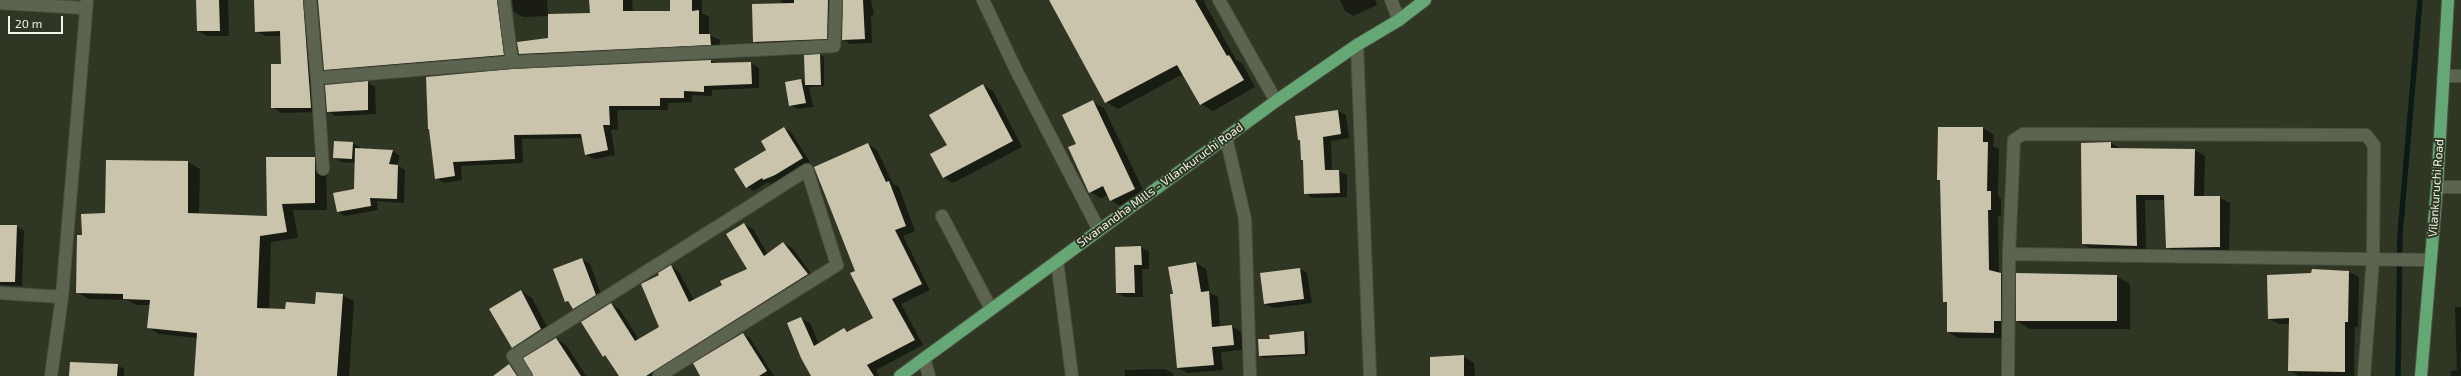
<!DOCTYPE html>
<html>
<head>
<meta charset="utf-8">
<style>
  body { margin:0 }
  #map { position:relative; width:2461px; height:376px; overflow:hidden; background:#2f3623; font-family:"Exo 2",sans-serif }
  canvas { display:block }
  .scale { position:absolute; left:8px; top:16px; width:55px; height:18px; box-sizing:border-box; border:2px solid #f0f5e9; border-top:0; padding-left:5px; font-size:12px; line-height:14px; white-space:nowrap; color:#f0f5e9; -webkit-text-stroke:3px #2f3623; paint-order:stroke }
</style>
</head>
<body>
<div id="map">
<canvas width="2461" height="376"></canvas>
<div class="scale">20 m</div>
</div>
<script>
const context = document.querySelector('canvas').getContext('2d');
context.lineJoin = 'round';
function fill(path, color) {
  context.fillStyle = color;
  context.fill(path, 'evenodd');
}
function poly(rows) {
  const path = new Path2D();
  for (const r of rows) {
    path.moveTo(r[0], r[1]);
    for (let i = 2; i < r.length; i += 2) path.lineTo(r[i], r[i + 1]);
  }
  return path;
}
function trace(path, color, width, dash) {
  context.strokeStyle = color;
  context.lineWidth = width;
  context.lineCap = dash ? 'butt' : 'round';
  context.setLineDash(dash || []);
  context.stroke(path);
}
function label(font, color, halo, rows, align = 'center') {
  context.font = font + ' "Exo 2",sans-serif';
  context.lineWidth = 4;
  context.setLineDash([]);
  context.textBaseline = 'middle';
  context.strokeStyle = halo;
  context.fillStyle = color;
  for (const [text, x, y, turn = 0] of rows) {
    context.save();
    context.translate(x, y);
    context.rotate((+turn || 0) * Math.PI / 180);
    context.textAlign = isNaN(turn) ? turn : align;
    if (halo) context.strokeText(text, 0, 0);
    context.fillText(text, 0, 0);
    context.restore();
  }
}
const shadow = poly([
  [197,0,228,0,229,36,207,36,198,31],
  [256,0,314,0,320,112,282,113,272,107,282,65,281,36,265,36,256,31],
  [319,0,509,0,512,60,334,75,325,69],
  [512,0,547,0,548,15,591,14,590,0,632,0,633,12,671,12,671,0,702,0,702,13,709,17,709,35,720,40,720,50,530,59,519,54,549,39,549,16,523,17,514,12],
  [781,0,836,0,836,44,763,47,754,41,782,4],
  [844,0,871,0,874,15,871,16,872,43,850,44,843,39],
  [1050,0,1205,0,1204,2,1236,60,1242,63,1255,87,1213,111,1201,104,1183,74,1118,109,1106,102],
  [1340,0,1375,0,1377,5,1353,16,1345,11],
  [820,55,824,57,824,86,809,87,813,107,798,109,790,105,801,80,806,82],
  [711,61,717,64,751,63,759,68,759,88,712,90,712,96,692,95,692,102,668,103,668,110,617,110,618,129,611,130,615,155,594,159,586,155,583,138,522,139,523,163,461,166,462,180,444,183,436,178,431,130],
  [367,82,375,87,376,114,335,116,328,111],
  [983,85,993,91,1022,147,953,183,944,178],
  [1093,102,1104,108,1146,196,1122,207,1111,200,1108,195,1101,198,1090,192,1077,144],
  [1338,111,1346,115,1349,138,1331,141,1332,171,1339,171,1347,175,1347,197,1312,198,1305,193,1304,160,1301,141,1299,139],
  [784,128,791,132,810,162,783,178,771,184,768,182,754,191,747,187,767,150],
  [1939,128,1983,128,1994,135,1993,146,1999,149,1998,196,2001,198,2001,216,1998,216,1999,273,2012,280,2004,338,1958,338,1948,332,1948,304,1944,301,1941,181,1938,180],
  [352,143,360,147,360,150,393,151,400,156,397,165,405,170,404,203,377,201,378,210,345,216,338,212,355,190,356,163,342,162,334,158],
  [2111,143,2121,149,2195,150,2205,156,2204,197,2220,198,2230,203,2229,252,2176,253,2167,247,2165,200,2145,200,2146,251,2092,249,2083,244],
  [868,144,877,150,893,184,899,187,915,231,903,236,930,290,901,304,923,345,876,370,879,376,812,376,800,318,810,323,819,344,844,329,849,332,874,319,856,272],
  [314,158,326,164,327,210,293,210,298,238,271,242,269,309,286,310,316,305,342,295,354,301,349,376,195,376,197,338,159,334,148,327,150,305,136,305,127,300,89,299,77,292,83,236,106,214,107,161,188,162,200,169,199,214,268,217],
  [744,224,753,229,768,255,783,243,792,248,816,280,663,376,619,376,582,322,611,304,620,310,639,340,660,327,660,275,671,266,679,272,694,300,723,285,749,269],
  [0,226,16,226,24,231,22,286,0,285],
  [1141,247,1149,252,1149,269,1142,269,1143,297,1125,297,1117,293],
  [582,259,590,264,603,299,581,313,566,301],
  [1196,263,1206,269,1210,293,1218,297,1220,327,1232,326,1241,332,1243,350,1221,352,1223,370,1187,373,1178,368,1174,295],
  [1300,269,1307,273,1312,303,1273,308,1265,304],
  [2313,270,2349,272,2359,277,2358,327,2355,327,2354,376,2299,376,2289,370,2290,324,2279,324,2269,319,2312,274],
  [2116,276,2130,284,2130,329,2030,329,2017,321],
  [521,291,532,298,552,336,523,354,512,347],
  [2455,307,2461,307,2461,376,2451,376,2450,371,2457,370],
  [1304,332,1307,334,1308,355,1264,358,1260,356,1271,340],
  [743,334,750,338,774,376,701,376],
  [556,339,566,345,586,376,534,376],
  [1463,356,1474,363,1475,376,1431,376],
  [117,365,124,369,124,376,70,376],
  [509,365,519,371,523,376,495,376],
  [1165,369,1173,373,1173,376,1125,376,1125,370]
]);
const stream = poly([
  [2398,376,2400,234,2420,0]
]);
const building = poly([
  [196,0,219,0,220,31,197,31],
  [254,0,303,0,311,108,271,108,271,64,281,64,280,31,255,32],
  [318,0,497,0,504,55,324,70],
  [589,0,623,0,623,11,670,11,670,0,692,0,692,11,699,10,699,34,710,34,711,45,519,54,517,42,548,38,548,14,590,13],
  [794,0,828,0,827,39,753,42,752,4,794,3],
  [843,0,863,0,865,39,842,40],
  [1049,0,1195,0,1227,56,1229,55,1244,80,1200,105,1177,65,1105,103],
  [820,54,821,85,805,85,804,55],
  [711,60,711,63,751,62,752,84,704,86,704,92,684,91,684,98,660,98,660,106,609,106,610,125,603,125,608,150,585,155,581,134,514,135,515,159,453,162,455,176,435,179,429,129,428,129,426,77,512,69],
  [801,79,806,103,789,106,785,82],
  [368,81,368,110,327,112,325,85],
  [983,84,1013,141,943,178,930,154,947,145,929,115],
  [1093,100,1135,189,1110,201,1103,186,1089,193,1068,147,1076,144,1062,115],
  [1338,110,1341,134,1323,137,1325,170,1339,170,1340,193,1304,194,1303,160,1301,160,1300,140,1298,140,1295,116],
  [784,127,803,158,775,175,763,180,762,178,746,188,734,169,766,150,761,141],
  [1938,127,1983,127,1983,142,1988,142,1987,191,1991,191,1991,210,1988,210,1989,270,2001,273,2001,321,1994,321,1994,333,1947,332,1947,302,1943,302,1940,180,1937,180],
  [334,141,353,142,352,159,333,158],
  [2111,142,2111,148,2195,149,2194,196,2220,196,2220,247,2166,248,2164,195,2136,195,2137,246,2082,244,2081,143],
  [868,143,886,182,889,181,906,226,895,230,922,284,892,299,915,340,867,365,874,376,811,376,801,358,787,323,801,317,814,346,844,328,847,332,873,318,850,273,855,271,814,167],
  [355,148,393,150,389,164,398,165,397,199,370,198,371,206,337,212,333,193,354,189],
  [266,157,315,157,315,203,282,204,287,232,260,236,257,308,285,309,286,302,315,304,316,292,343,294,337,376,194,376,197,333,147,328,150,300,123,299,123,294,76,293,77,235,82,235,81,214,105,213,106,160,188,161,188,213,267,216],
  [744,223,764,256,783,242,808,274,646,376,619,376,605,355,603,357,581,322,611,303,635,341,659,327,641,284,659,275,658,273,671,265,689,302,722,285,720,281,747,269,726,234],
  [0,225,17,225,15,282,0,282],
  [1141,246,1142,265,1134,265,1135,293,1116,293,1115,247],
  [582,258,596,295,573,309,568,301,565,302,553,269],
  [1196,262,1201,292,1209,291,1212,327,1232,325,1234,345,1212,347,1214,365,1177,368,1170,294,1173,294,1168,267],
  [1300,268,1304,299,1264,304,1260,273],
  [2312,269,2349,271,2348,322,2345,322,2345,372,2288,371,2289,318,2268,319,2267,275,2311,273],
  [2016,273,2117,275,2117,321,2016,321],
  [521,290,541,329,512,348,489,309],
  [1304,331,1305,354,1259,356,1258,339,1270,339,1269,335],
  [743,333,767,371,759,376,700,376,693,363],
  [556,338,581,376,533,376,523,358],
  [1464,355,1464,376,1430,376,1430,357],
  [70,362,118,364,117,376,69,376],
  [509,364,517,376,493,376]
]);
const minor = poly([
  [310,0,317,78,512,62,834,46,836,0],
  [504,0,512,62],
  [983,0,1016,70,1099,230],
  [1219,0,1276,101],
  [1391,0,1399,20],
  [0,3,85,8],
  [1357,45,1370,376],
  [2443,76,2461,76],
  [317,78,323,169],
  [1226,137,1245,219,1250,376],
  [2437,187,2461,187],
  [942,216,991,309],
  [2009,254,2430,260],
  [1057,261,1072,376],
  [0,293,62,297],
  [924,358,929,376],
  [51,376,62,297,87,0],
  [526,376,513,356,807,170,837,265,659,376],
  [2008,376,2009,254,2014,140,2023,134,2366,135,2374,145,2373,259,2364,376]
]);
const major = poly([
  [900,376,1276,101,1357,45,1399,20,1425,0],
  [2421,376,2437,187,2448,0]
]);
const streetNames = [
  ["Sivanandha Mills - Vilankuruchi Road",1160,185,-36],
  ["Vilankuruchi Road",2436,188,-86]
];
fill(shadow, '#0007');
trace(stream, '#0b1a17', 5.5);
fill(building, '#cac4ad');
trace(minor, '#4b5141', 14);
trace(major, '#4b5141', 14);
trace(minor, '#5c6450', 12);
trace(major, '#65a876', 12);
label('12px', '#f0f5e9', '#2f3623', streetNames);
</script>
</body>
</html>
